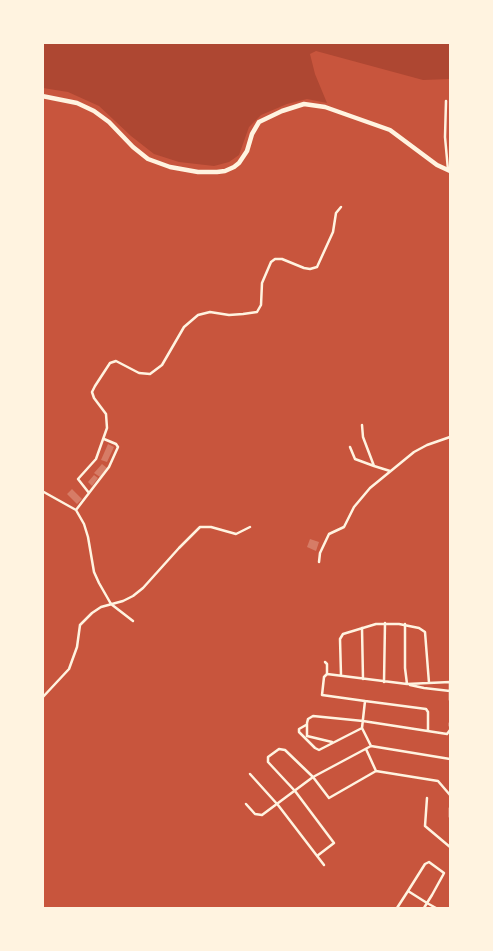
<!DOCTYPE html>
<html>
<head>
<meta charset="utf-8">
<style>
  body { margin:0 }
  #map { position:relative; width:493px; height:951px; overflow:hidden; background:#c8553d; font-family:Rubik,sans-serif }
  canvas { display:block }
  .frame { position:absolute; inset:0; border:44px solid #fff3e0; pointer-events:none }
</style>
</head>
<body>
<div id="map">
<canvas width="493" height="951"></canvas>
<div class="frame"></div>
</div>
<script>
const context = document.querySelector('canvas').getContext('2d');
context.lineJoin = 'round';
function fill(path, color) {
  context.fillStyle = color;
  context.fill(path, 'evenodd');
}
function poly(rows) {
  const path = new Path2D();
  for (const r of rows) {
    path.moveTo(r[0], r[1]);
    for (let i = 2; i < r.length; i += 2) path.lineTo(r[i], r[i + 1]);
  }
  return path;
}
function trace(path, color, width, dash) {
  context.strokeStyle = color;
  context.lineWidth = width;
  context.lineCap = dash ? 'butt' : 'round';
  context.setLineDash(dash || []);
  context.stroke(path);
}
const green = poly([
  [42,43,450,43,450,79,423,80,316,51,310,54,315,74,327,103,307,99,287,104,261,115,249,127,239,155,229,162,214,166,179,162,154,154,131,136,99,106,68,92,43,88]
]);
const building = poly([
  [108,444,114,447,107,462,101,460],
  [102,464,107,468,100,477,94,473],
  [94,475,98,478,92,486,88,482],
  [72,489,82,499,77,504,67,494],
  [310,539,319,542,316,551,307,547]
]);
const minor = poly([
  [446,101,445,137,448,170],
  [362,425,363,437,374,466,390,471],
  [350,447,355,459,374,466],
  [42,491,76,510,89,493,78,479,96,459,107,428,106,414,94,398,92,392,95,386,110,363,116,361,139,373,150,374,162,365,184,327,198,315,210,312,229,315,243,314,257,312,261,305,262,283,271,262,275,259,282,259,304,268,310,269,317,267,333,232,336,213,341,207],
  [89,493,109,467,118,447,116,444,104,439],
  [76,510,84,524,88,537,94,572,99,583,111,604,133,621],
  [319,562,320,553,329,534,344,527,354,507,370,488,414,452,427,445,450,437],
  [405,624,405,668,407,684],
  [362,628,363,679],
  [325,662,327,664,327,674],
  [341,675,340,639,343,634,376,624,399,624,419,628,425,632,429,683],
  [384,682,385,623],
  [450,682,450,700],
  [410,685,424,688,450,691],
  [42,698,69,669,77,647,80,625,92,613,101,607,123,601,133,596,143,588,179,548,200,527,211,527,236,534,250,527],
  [365,701,322,695,324,677,327,674,407,684,450,682],
  [450,723,450,726],
  [306,725,299,729,299,732,315,748,319,750,362,728],
  [307,736,307,723,308,719,313,716,363,721,447,734,450,730],
  [307,736,332,742],
  [371,746,362,728,365,701,426,709,428,712,428,730],
  [366,749,376,771],
  [250,774,278,805,324,865],
  [427,798,425,826,450,847],
  [246,804,255,814,262,815,313,777,371,746,450,759],
  [450,808,450,817],
  [317,856,334,843,295,791,268,762,268,757,279,749,285,750,313,777,329,798,376,771,438,781,450,795],
  [397,908,408,891],
  [424,908,427,903,432,895,443,875,444,873,429,862,425,864,408,891,427,903,436,908]
]);
const trunk = poly([
  [42,96,77,103,94,111,109,122,133,147,148,159,170,167,198,172,217,172,225,171,234,167,239,163,247,151,252,134,259,122,282,111,304,104,325,107,390,130,437,165,450,171]
]);
fill(green, '#ae4732');
fill(building, '#d67c66');
trace(minor, '#fff3e0', 2.5);
trace(trunk, '#fff3e0', 4.5);
</script>
</body>
</html>
